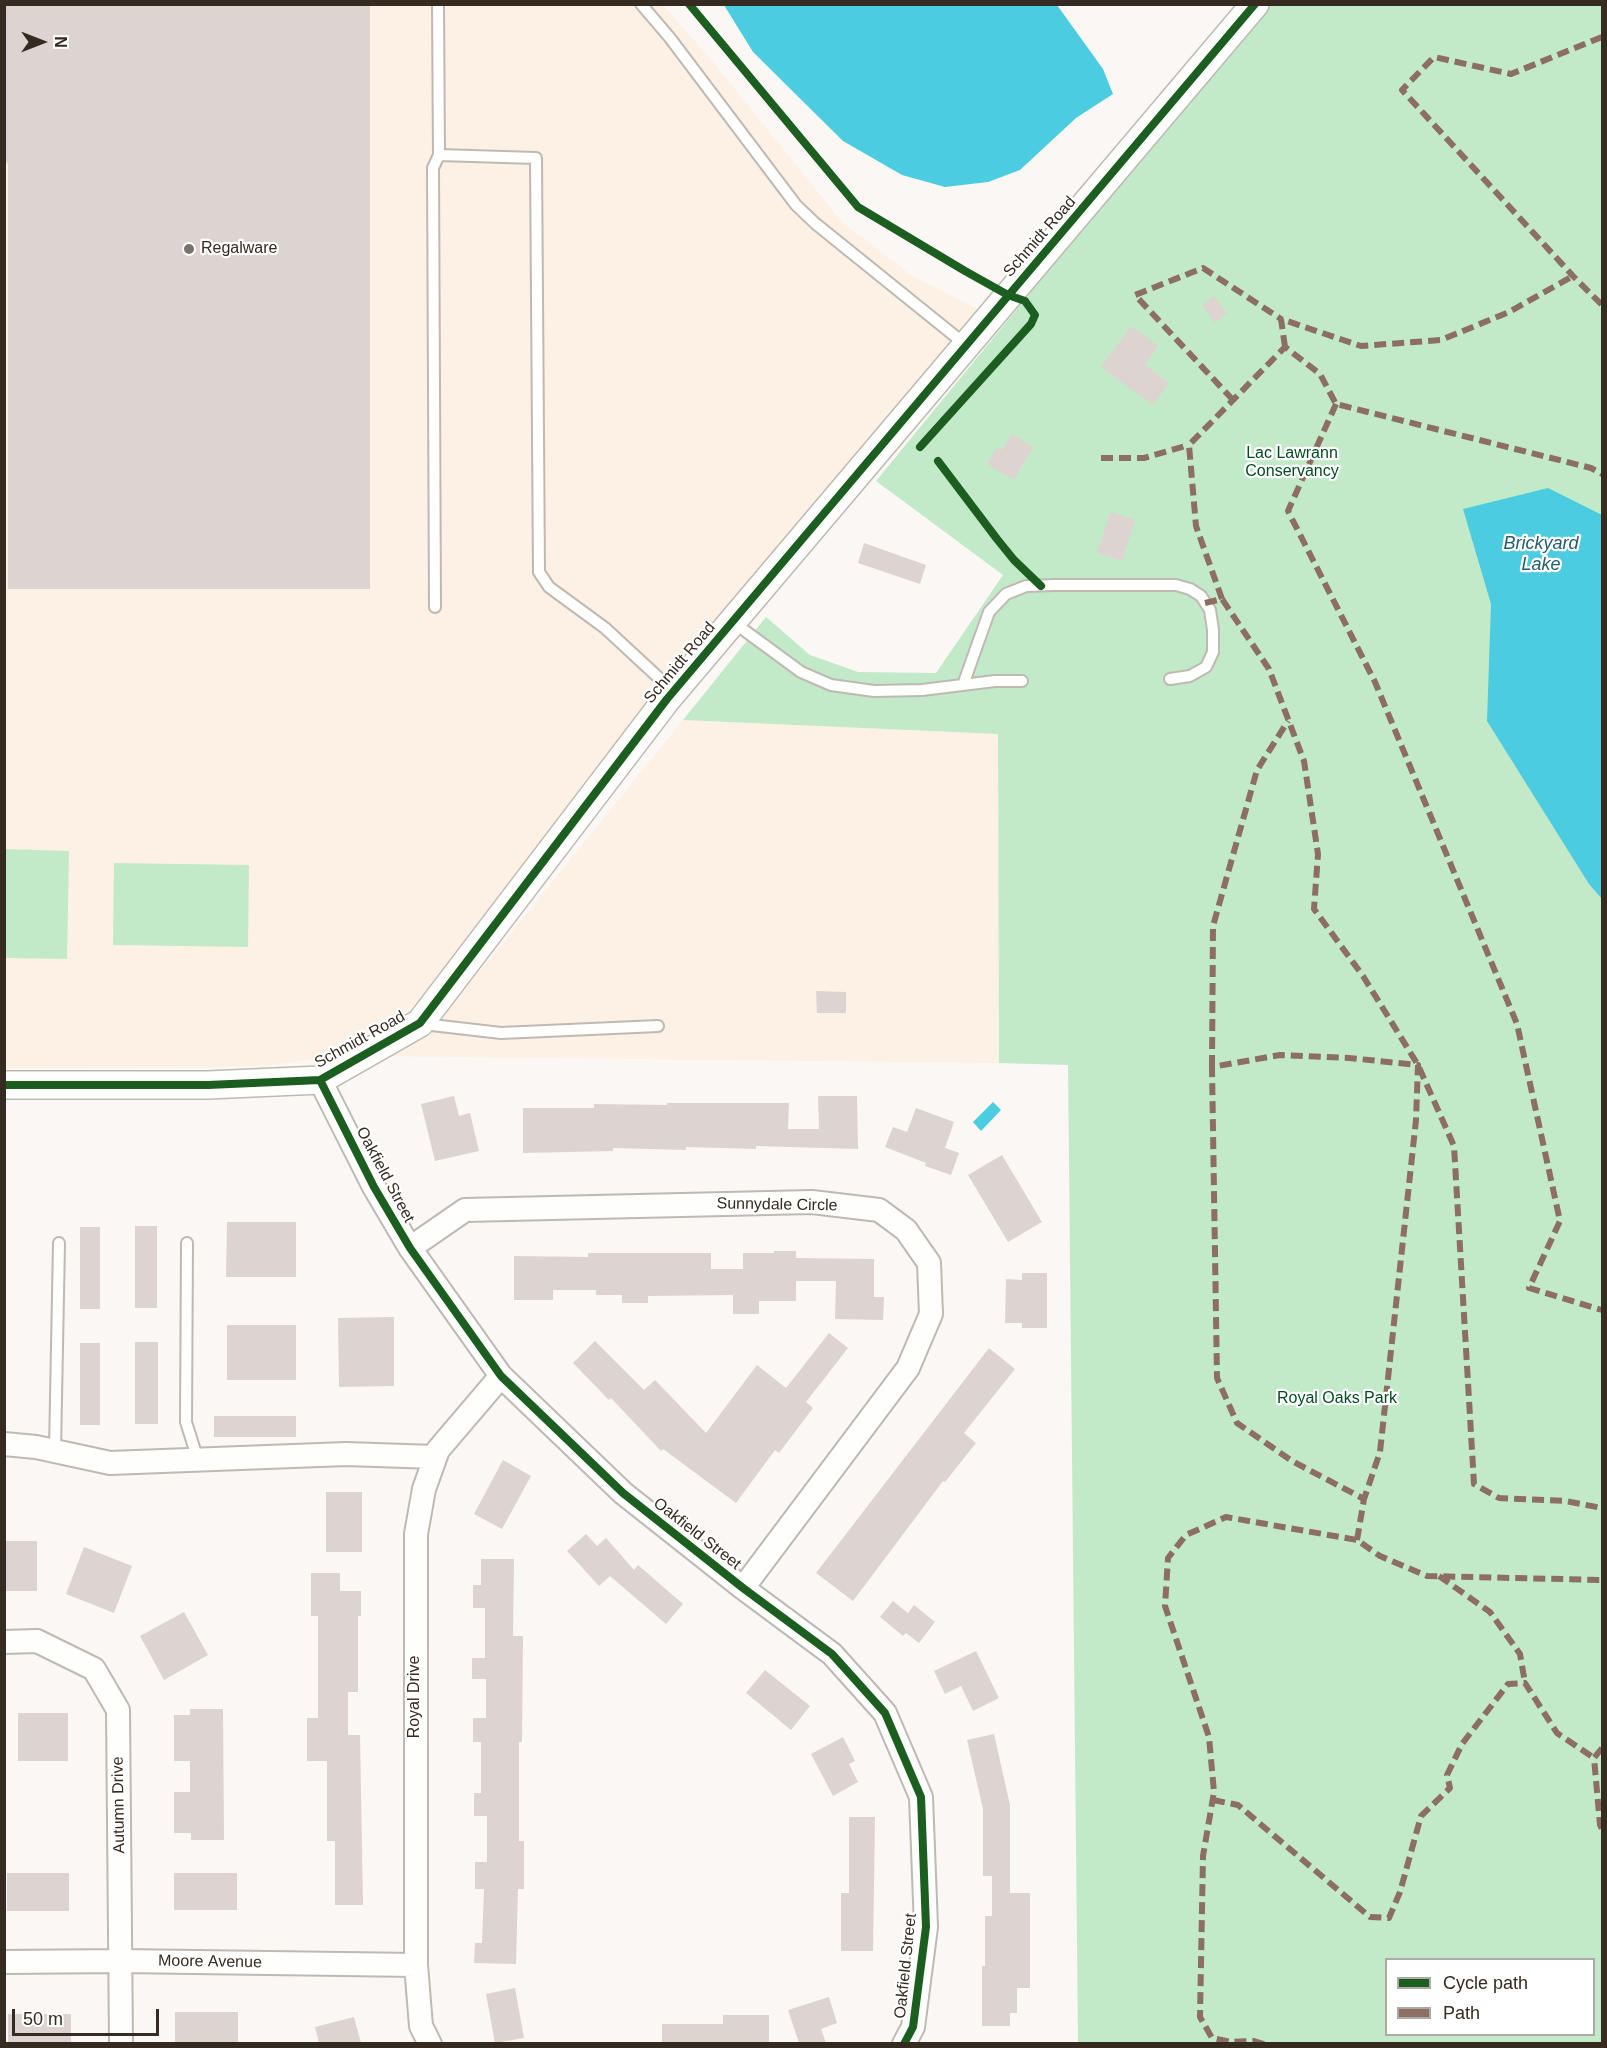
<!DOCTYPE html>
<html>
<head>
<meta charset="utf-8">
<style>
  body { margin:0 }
  #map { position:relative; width:1607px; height:2048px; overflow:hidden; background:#faf7f4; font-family:Arial,sans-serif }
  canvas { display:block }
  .frame { position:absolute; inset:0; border:6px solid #352b20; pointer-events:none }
  .legend { position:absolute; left:1385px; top:1958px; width:210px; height:78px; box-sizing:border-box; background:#fff; border:2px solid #aeaaa6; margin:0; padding:8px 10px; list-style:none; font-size:18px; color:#352b20 }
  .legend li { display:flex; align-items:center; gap:12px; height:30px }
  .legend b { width:30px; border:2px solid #aeaaa6 }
  .north { position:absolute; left:12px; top:12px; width:60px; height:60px; -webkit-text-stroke:4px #fff; paint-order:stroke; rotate:90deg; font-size:16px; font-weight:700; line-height:24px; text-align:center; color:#352b20 }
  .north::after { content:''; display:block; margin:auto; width:21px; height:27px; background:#352b20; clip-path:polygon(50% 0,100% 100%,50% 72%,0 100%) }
  .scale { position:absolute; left:12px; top:2009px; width:147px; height:27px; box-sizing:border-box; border:3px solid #352b20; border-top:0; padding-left:8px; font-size:18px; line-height:21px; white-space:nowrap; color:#352b20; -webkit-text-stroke:4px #fff; paint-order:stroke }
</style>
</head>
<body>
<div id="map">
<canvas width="1607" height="2048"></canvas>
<div class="frame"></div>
<ul class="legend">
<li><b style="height:8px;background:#1b5e20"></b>Cycle path</li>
<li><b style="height:8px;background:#8d6e63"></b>Path</li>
</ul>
<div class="north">N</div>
<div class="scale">50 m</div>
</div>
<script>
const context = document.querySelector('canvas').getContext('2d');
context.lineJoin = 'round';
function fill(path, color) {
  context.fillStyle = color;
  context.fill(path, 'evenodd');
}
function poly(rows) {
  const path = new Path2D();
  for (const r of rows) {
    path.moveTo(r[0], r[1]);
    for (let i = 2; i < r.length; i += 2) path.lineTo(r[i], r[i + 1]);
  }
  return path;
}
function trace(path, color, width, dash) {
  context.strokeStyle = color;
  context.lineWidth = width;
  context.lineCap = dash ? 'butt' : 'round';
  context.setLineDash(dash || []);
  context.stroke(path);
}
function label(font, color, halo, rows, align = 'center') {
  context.font = font + ' Arial,sans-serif';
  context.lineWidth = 4.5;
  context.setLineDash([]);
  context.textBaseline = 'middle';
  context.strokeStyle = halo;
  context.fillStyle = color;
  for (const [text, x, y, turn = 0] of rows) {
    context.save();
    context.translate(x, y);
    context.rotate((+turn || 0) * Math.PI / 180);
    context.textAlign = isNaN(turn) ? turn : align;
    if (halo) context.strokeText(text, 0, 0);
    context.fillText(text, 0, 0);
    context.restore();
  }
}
const built = poly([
  [4,5,663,5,713,62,842,222,911,275,979,310,436,985,409,1009,374,1033,338,1050,311,1059,271,1065,214,1067,5,1068],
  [683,720,998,734,999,1063,379,1056,447,1006,487,963]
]);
const green = poly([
  [1266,5,1602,5,1602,2043,1078,2043,1068,1065,999,1063,998,734,683,720,766,617,810,655,858,672,936,673,1003,575,876,481],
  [1386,1960,1594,1960,1594,2034,1386,2034],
  [5,849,69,851,67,959,5,958],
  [114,863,249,865,248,947,113,945]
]);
const water = poly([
  [724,5,1057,5,1103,69,1113,94,1076,118,1020,170,988,182,945,187,902,175,843,141,753,52],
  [1548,488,1602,515,1602,899,1589,884,1487,721,1491,604,1463,509],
  [993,1102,1001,1110,981,1131,973,1122]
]);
const building = poly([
  [4,4,370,4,370,589,8,589,8,164,4,160],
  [1214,296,1227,313,1215,323,1202,305],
  [1131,326,1158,346,1145,365,1169,383,1153,405,1101,367],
  [1012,434,1033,447,1014,480,987,464,997,447,1002,450],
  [1111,512,1135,520,1122,561,1097,553],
  [864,543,926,565,920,584,858,563],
  [816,991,846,992,846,1013,817,1013],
  [454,1096,459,1116,470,1113,479,1151,435,1161,421,1104],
  [818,1096,857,1096,858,1149,756,1146,756,1149,686,1147,686,1150,613,1148,613,1151,523,1153,523,1108,594,1108,594,1104,667,1105,667,1103,789,1103,788,1129,819,1129],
  [916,1108,954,1122,945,1148,959,1153,951,1175,925,1166,926,1163,885,1147,893,1127,907,1132],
  [1002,1155,1042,1222,1008,1242,968,1175],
  [227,1222,296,1222,296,1277,226,1277],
  [135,1226,157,1226,157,1308,135,1308],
  [80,1227,100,1227,100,1309,80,1309],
  [774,1251,796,1251,796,1258,874,1259,874,1297,884,1297,883,1320,835,1319,836,1281,796,1281,796,1301,759,1301,759,1314,733,1314,733,1295,648,1296,648,1303,622,1303,622,1295,596,1295,596,1290,553,1290,553,1300,514,1300,514,1256,588,1257,588,1253,711,1253,711,1269,743,1269,743,1253,774,1253],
  [1022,1273,1047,1273,1047,1328,1022,1328,1022,1323,1005,1323,1006,1279,1022,1280],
  [394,1317,394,1386,339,1387,338,1318],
  [227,1325,296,1325,296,1380,227,1380],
  [829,1333,848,1348,806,1402,813,1408,779,1453,775,1450,736,1503,663,1449,661,1451,611,1398,609,1400,573,1363,595,1341,644,1390,655,1380,706,1433,757,1365,786,1388],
  [135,1342,158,1342,158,1424,135,1424],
  [80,1343,100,1343,100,1425,80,1425],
  [989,1348,1015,1369,964,1433,976,1443,945,1482,943,1481,853,1601,816,1573],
  [214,1416,296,1416,296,1437,214,1437],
  [503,1460,531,1476,502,1529,474,1514],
  [326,1492,362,1492,362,1552,326,1552],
  [586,1534,597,1546,606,1538,634,1570,638,1565,683,1604,666,1624,610,1576,599,1586,567,1551],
  [4,1541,37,1541,37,1591,4,1591],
  [84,1547,132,1566,114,1613,66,1594],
  [481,1559,514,1559,513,1636,523,1636,522,1742,519,1742,519,1841,524,1841,524,1889,518,1889,516,1964,474,1963,475,1943,482,1943,484,1889,475,1889,475,1862,487,1862,487,1816,474,1816,474,1793,481,1793,481,1742,473,1742,473,1718,486,1718,486,1679,472,1679,472,1658,485,1658,485,1608,473,1608,473,1585,481,1585],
  [311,1573,340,1573,340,1591,361,1591,361,1616,358,1616,358,1692,348,1692,348,1735,360,1735,363,1905,335,1905,335,1841,327,1841,327,1761,307,1761,307,1718,318,1718,318,1616,311,1616],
  [893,1601,908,1613,914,1605,935,1622,919,1643,906,1633,903,1636,880,1617],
  [184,1612,208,1655,164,1680,140,1636],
  [976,1651,999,1698,973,1711,961,1686,945,1694,934,1671],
  [765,1670,810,1706,791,1730,746,1693],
  [190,1709,223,1709,224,1840,191,1840,191,1833,174,1833,174,1792,190,1792,190,1761,174,1761,174,1715,190,1715],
  [18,1713,68,1713,68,1761,18,1761],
  [994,1734,1010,1805,1010,1893,1030,1893,1030,1988,1017,1988,1017,2013,1010,2013,1010,2026,982,2026,982,1966,985,1966,985,1916,992,1916,992,1876,983,1876,983,1809,967,1740],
  [843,1737,855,1761,849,1764,858,1782,833,1796,811,1754],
  [849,1817,875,1817,873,1951,841,1951,841,1893,849,1893],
  [7,1873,69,1873,69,1911,7,1911],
  [174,1873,237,1873,237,1910,174,1910],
  [515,1988,524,2038,495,2043,486,1994],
  [829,1997,837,2023,821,2029,826,2043,799,2043,788,2010],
  [175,2012,238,2012,238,2043,175,2043],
  [8,2014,71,2014,71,2043,8,2043],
  [723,2015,769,2015,769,2043,662,2043,662,2024,723,2024],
  [354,2017,361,2043,319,2043,315,2027]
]);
const service = poly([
  [641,4,670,38,796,205,816,224,966,345],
  [439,155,536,158,539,572,549,587,605,628,673,691],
  [435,607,433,168,439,155,438,4],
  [733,622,801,672,831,685,874,691,922,690,995,681,1022,681],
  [963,685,989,612,1006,594,1026,586,1055,585,1176,585,1190,589,1201,596,1210,610,1213,630,1213,652,1206,667,1190,676,1170,679],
  [423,1024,501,1033,658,1026],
  [187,1243,186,1422,198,1460],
  [55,1450,59,1243]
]);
const minor = poly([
  [320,1080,374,1187,410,1248,501,1376,623,1493,743,1588,832,1654,885,1713,921,1797,926,1927,913,2027,904,2044],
  [410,1248,465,1210,812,1202,879,1210,906,1230,929,1263,931,1314,908,1368,743,1588],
  [4,1444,36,1447,110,1463,346,1454,435,1457],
  [4,1642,37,1641,94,1669,118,1710,121,2044],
  [4,1962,121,1961,416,1965],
  [430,2044,421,2026,416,1965,416,1534,424,1489,438,1450,501,1376]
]);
const tertiary = poly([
  [4,1085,208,1085,320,1080,420,1023,667,699,1255,4]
]);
const quiet = poly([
  [1602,37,1511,74,1434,57,1402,90,1573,276,1602,305],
  [1285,347,1281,319,1361,346,1441,340,1509,312,1573,276],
  [1233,400,1135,295,1203,268,1281,319],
  [1336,404,1288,511,1375,682,1517,1024,1560,1221,1529,1288,1602,1310],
  [1101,458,1144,458,1189,445],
  [1222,599,1196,526,1189,445,1285,347,1320,374,1336,404,1591,468,1602,474],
  [1205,603,1222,599,1269,669,1304,761,1318,854,1314,909,1363,976,1418,1065,1454,1146,1474,1484,1499,1498,1565,1501,1602,1508],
  [1212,1067,1213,926,1257,770,1288,721],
  [1357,1540,1364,1499,1292,1461,1237,1423,1217,1378,1212,1067,1280,1055,1349,1058,1418,1065,1416,1120,1380,1452,1364,1499],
  [1439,1576,1490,1612,1520,1654,1525,1683],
  [1602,1748,1594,1758,1600,1825,1602,1829],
  [1213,1800,1238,1805,1370,1917,1389,1918,1400,1892,1421,1816,1450,1788,1447,1775,1462,1744,1508,1684,1525,1683,1557,1733,1594,1758],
  [1264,2044,1254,2041,1231,2042,1212,2038,1200,2017,1203,1856,1214,1792,1209,1737,1165,1606,1168,1558,1186,1535,1226,1517,1357,1540,1380,1556,1427,1576,1602,1580]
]);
const cycleway = poly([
  [689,4,858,207,965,271,1008,295,1025,301,1035,315,1031,324,920,447],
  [938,461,997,539,1014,560,1041,586],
  [320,1080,374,1187,410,1248,501,1376,623,1493,743,1588,832,1654,885,1713,921,1797,926,1927,913,2027,904,2044],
  [4,1085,208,1085,320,1080,420,1023,667,699,1255,4]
]);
const markers = [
  [189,249,6,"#7a726a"]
];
const streetNames = [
  ["Schmidt Road",1040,237,-49],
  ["Schmidt Road",680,663,-50],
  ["Schmidt Road",360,1040,-29],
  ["Oakfield Street",385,1175,62],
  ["Sunnydale Circle",777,1205,1],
  ["Oakfield Street",697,1534,38],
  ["Royal Drive",415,1697,-90],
  ["Autumn Drive",119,1805,-91],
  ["Moore Avenue",210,1962,1],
  ["Oakfield Street",906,1966,-84]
];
const poiNames = [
  ["Regalware",201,249]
];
const parkNames = [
  ["Lac Lawrann",1292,454],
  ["Conservancy",1292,472],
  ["Royal Oaks Park",1337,1399]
];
const waterNames = [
  ["Brickyard",1541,544],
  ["Lake",1541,565]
];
fill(built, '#fdf0e4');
fill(green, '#c2eac9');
fill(water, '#4ccce0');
fill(building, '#ddd4d1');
trace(service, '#bfb9b3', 14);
trace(minor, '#bfb9b3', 26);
trace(tertiary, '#bfb9b3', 30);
trace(service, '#fefefd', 10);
trace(minor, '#fefefd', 22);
trace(tertiary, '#fefefd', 27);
trace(quiet, '#8d6e63', 6, [12, 6]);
trace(cycleway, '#1b5e20', 8);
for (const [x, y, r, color] of markers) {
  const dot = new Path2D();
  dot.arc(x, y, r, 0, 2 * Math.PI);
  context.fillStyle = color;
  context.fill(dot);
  trace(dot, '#fff', 2);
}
label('16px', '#352b20', '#fff', streetNames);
label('16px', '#352b20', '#fff', poiNames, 'left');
label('16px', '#044a20', '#fff', parkNames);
label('italic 18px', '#225d69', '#fff', waterNames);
</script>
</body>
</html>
